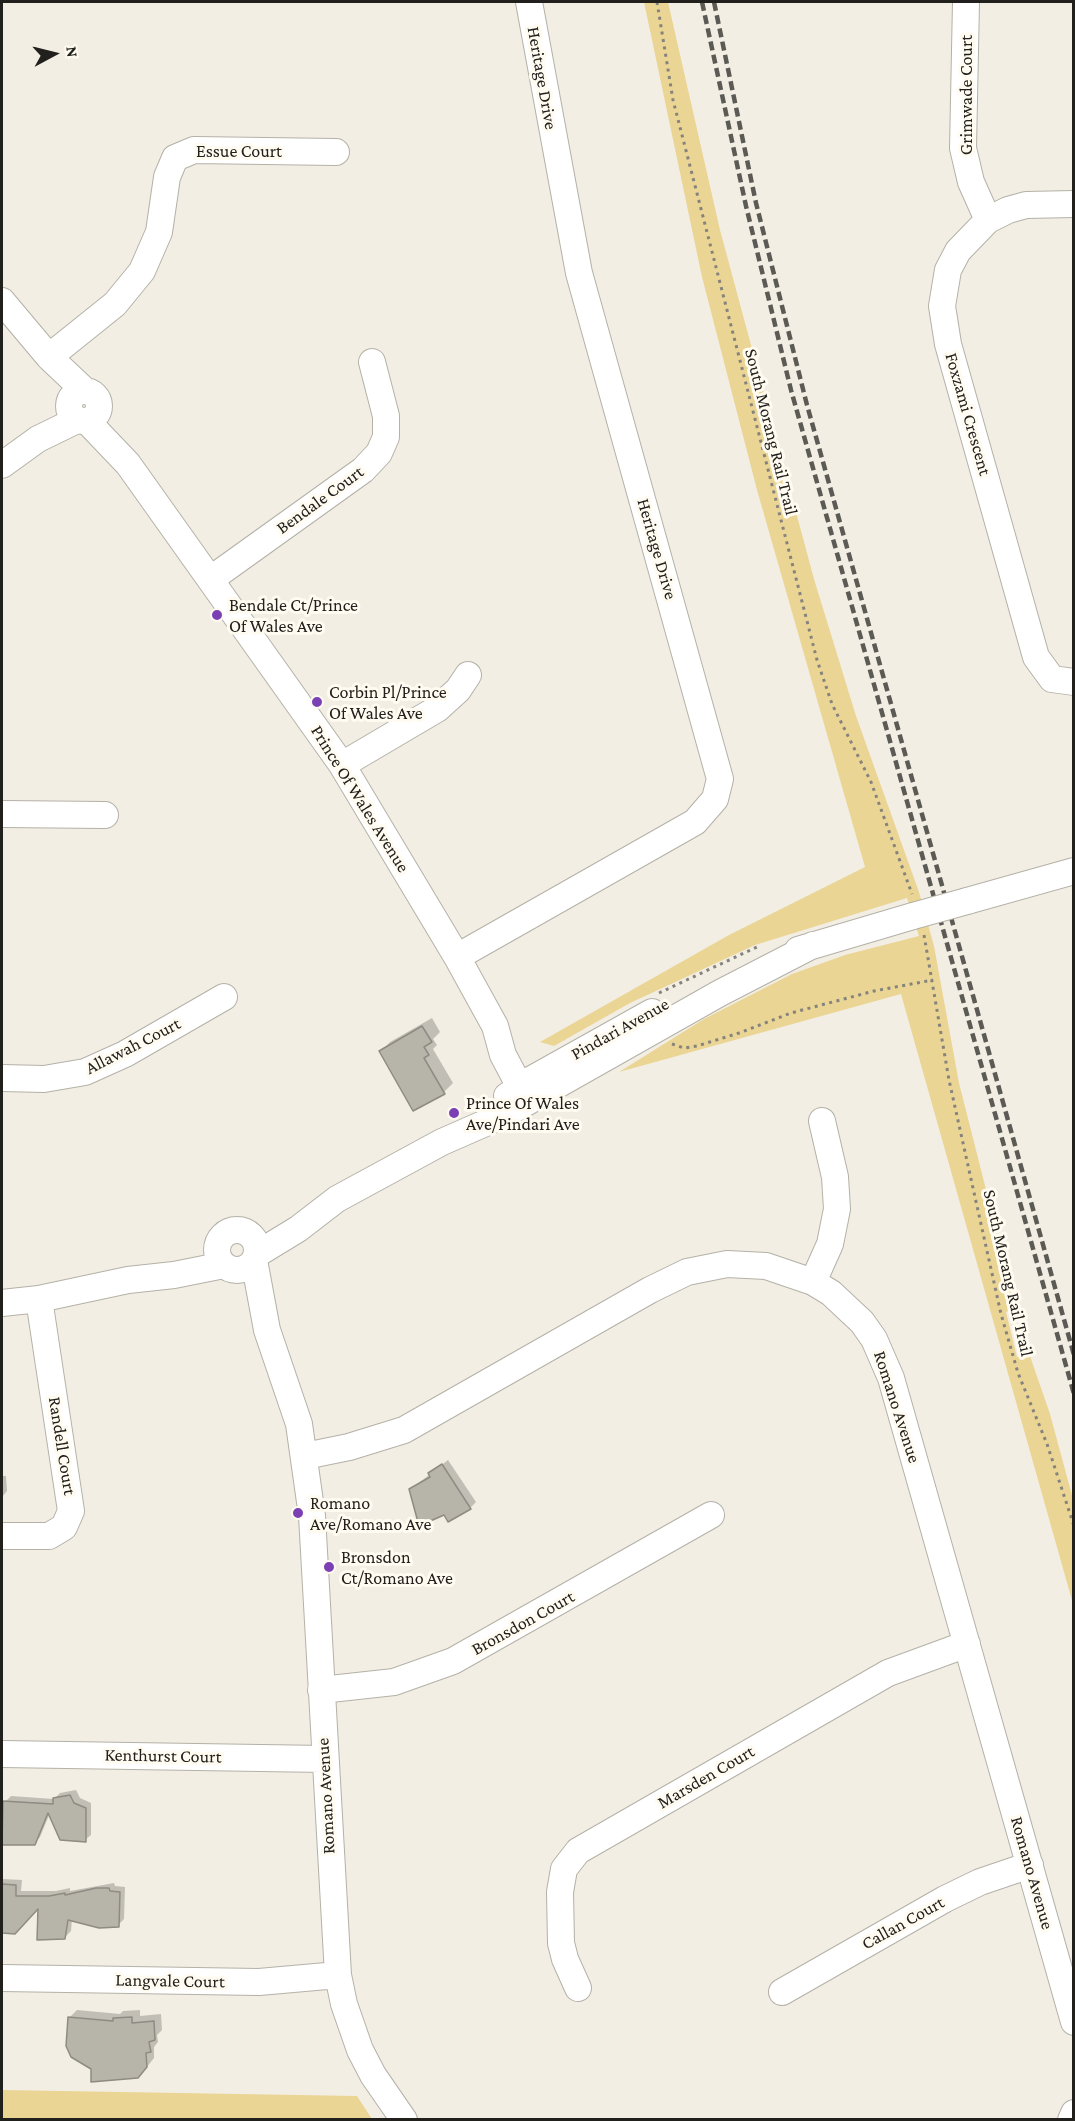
<!DOCTYPE html>
<html>
<head>
<meta charset="utf-8">
<style>
  body { margin:0 }
  #map { position:relative; width:1075px; height:2121px; overflow:hidden; background:#f2eee4; font-family:"Crimson Pro",serif }
  canvas { display:block }
  .frame { position:absolute; inset:0; border:3px solid #21201c; pointer-events:none }
  .north { position:absolute; left:24px; top:24px; width:60px; height:60px; -webkit-text-stroke:4px #fffbf1; paint-order:stroke; rotate:83deg; font-size:16px; font-weight:700; line-height:24px; text-align:center; color:#21201c }
  .north::after { content:''; display:block; margin:auto; width:21px; height:27px; background:#21201c; clip-path:polygon(50% 0,100% 100%,50% 72%,0 100%) }
</style>
</head>
<body>
<div id="map">
<canvas width="1075" height="2121"></canvas>
<div class="frame"></div>
<div class="north">N</div>
</div>
<script>
const context = document.querySelector('canvas').getContext('2d');
context.lineJoin = 'round';
function fill(path, color) {
  context.fillStyle = color;
  context.fill(path, 'evenodd');
}
function poly(rows) {
  const path = new Path2D();
  for (const r of rows) {
    if (r.length === 3) {
      path.moveTo(r[0] + r[2], r[1]);
      path.arc(r[0], r[1], r[2], 0, 2 * Math.PI);
      continue;
    }
    path.moveTo(r[0], r[1]);
    for (let i = 2; i < r.length; i += 2) path.lineTo(r[i], r[i + 1]);
  }
  return path;
}
function trace(path, color, width, dash) {
  context.strokeStyle = color;
  context.lineWidth = width;
  context.lineCap = dash ? 'butt' : 'round';
  context.setLineDash(dash || []);
  context.stroke(path);
}
function label(font, color, halo, rows, align = 'center') {
  context.font = font + ' "Crimson Pro",serif';
  context.lineWidth = 6;
  context.setLineDash([]);
  context.textBaseline = 'middle';
  context.strokeStyle = halo;
  context.fillStyle = color;
  for (const [text, x, y, turn = 0] of rows) {
    context.save();
    context.translate(x, y);
    context.rotate((+turn || 0) * Math.PI / 180);
    context.textAlign = isNaN(turn) ? turn : align;
    if (halo) context.strokeText(text, 0, 0);
    context.fillText(text, 0, 0);
    context.restore();
  }
}
const green = poly([
  [644,2,668,2,720,230,814,579,856,716,919,892,934,946,959,1083,1016,1308,1006,1312,1017,1357,1030,1356,1050,1414,1073,1499,1073,1604,901,994,619,1072,704,1019,792,974,845,955,919,936,907,898,755,945,630,1003,554,1046,540,1042,729,935,865,867,757,490,702,277],
  [2,2090,357,2096,372,2119,2,2119]
]);
const shadow = poly([
  [432,1018,440,1032,433,1039,437,1045,433,1049,453,1083,444,1092,381,1051,390,1042],
  [448,1460,476,1502,470,1508,445,1513,411,1489],
  [2,1476,6,1476,7,1491,2,1497],
  [76,1790,80,1798,91,1803,91,1835,85,1840,50,1813,40,1837,34,1843,5,1802,11,1796,54,1799,60,1793],
  [2,1879,22,1880,21,1891,56,1891,70,1888,70,1891,114,1883,115,1886,125,1887,124,1919,118,1925,72,1919,71,1931,65,1937,39,1906,15,1932,2,1931],
  [77,2010,120,2014,123,2011,140,2010,140,2016,161,2014,162,2030,157,2035,158,2042,154,2047,154,2058,146,2068,93,2068,69,2018]
]);
const building = poly([
  [422,1026,432,1042,424,1047,429,1055,424,1058,445,1094,413,1111,379,1051,422,1026],
  [442,1464,471,1509,448,1522,444,1515,419,1526,409,1489,430,1477,428,1473,442,1464],
  [70,1795,74,1803,86,1808,86,1842,60,1840,48,1813,35,1845,2,1845,3,1801,53,1804,53,1798,70,1795],
  [2,1884,16,1885,16,1896,49,1896,65,1893,65,1895,96,1888,109,1888,110,1891,120,1892,119,1927,99,1928,68,1920,65,1939,37,1940,38,1909,15,1934,2,1933,2,1884],
  [68,2017,113,2021,113,2018,132,2017,132,2023,154,2021,155,2040,149,2042,151,2052,146,2053,147,2067,138,2078,91,2082,91,2069,71,2057,66,2046,68,2017]
]);
const path = poly([
  [657,2,673,100,817,660,832,704,871,782,912,894],
  [924,935,949,1080,1001,1314,1018,1373,1047,1444,1074,1526],
  [659,993,759,946],
  [672,1044,684,1048,697,1046,739,1033,791,1013,874,991,933,980]
]);
const minor = poly([
  [966,2,963,148,971,182,988,220],
  [1074,204,1026,205,1008,210,988,220,958,251,948,270,942,306,948,344,1036,657,1052,679,1074,682],
  [2,301,49,357,84,390],
  [49,357,115,304,142,271,159,232,167,177,175,158,194,150,336,152],
  [84,406,15],
  [87,421,128,464,342,765,457,957,495,1026,503,1055,520,1087,535,1098],
  [2,465,38,439,77,420],
  [211,579,363,470,379,453,386,437,386,416,372,362],
  [342,765,437,709,458,690,468,675],
  [2,814,105,815],
  [967,901,1074,871],
  [798,950,913,916],
  [457,957,695,822,715,799,720,779,579,273,529,2],
  [2,1078,44,1079,85,1072,125,1054,224,997],
  [507,1096,532,1079,652,1012],
  [237,1250,20],
  [257,1254,298,1229,337,1199,442,1142,506,1114,720,993,813,945],
  [254,1260,267,1330,299,1424,312,1516,338,1975,344,2004,360,2050,373,2075,404,2120],
  [813,1282,830,1244,837,1209,835,1177,822,1121],
  [2,1303,39,1299,128,1280,174,1275,224,1265],
  [305,1456,349,1447,404,1430,650,1290,687,1272,727,1264,766,1266,813,1282,831,1293,862,1322,874,1339,891,1378,1074,2022],
  [2,1536,49,1536,64,1527,71,1511,39,1299],
  [321,1690,394,1682,453,1661,711,1515],
  [2,1754,325,1759],
  [2,1978,259,1982,338,1975],
  [578,1988,565,1959,561,1943,560,1892,564,1869,578,1851,888,1673,967,1644],
  [782,1992,945,1899,980,1882,1030,1865],
  [1071,2120,1074,2113]
]);
const rail = poly([
  [702,2,746,206,791,390,1074,1394],
  [714,2,756,203,807,405,1074,1355]
]);
const minorBridge = poly([
  [913,916,967,901]
]);
const markers = [
  [217,615,6,"#7c40b5"],
  [317,702,6,"#7c40b5"],
  [454,1113,6,"#7c40b5"],
  [298,1513,6,"#7c40b5"],
  [329,1567,6,"#7c40b5"]
];
const streetNames = [
  ["Heritage Drive",542,78,80],
  ["Grimwade Court",966,95,-90],
  ["Essue Court",239,151],
  ["Foxzami Crescent",968,414,74],
  ["South Morang Rail Trail",771,432,76],
  ["Bendale Court",320,500,-36],
  ["Heritage Drive",657,549,74],
  ["Prince Of Wales Avenue",360,799,58],
  ["Pindari Avenue",620,1029,-29],
  ["Allawah Court",133,1046,-27],
  ["South Morang Rail Trail",1008,1273,77],
  ["Romano Avenue",897,1407,72],
  ["Randell Court",62,1446,81],
  ["Bronsdon Court",523,1623,-29],
  ["Kenthurst Court",163,1756,1],
  ["Marsden Court",706,1777,-30],
  ["Romano Avenue",326,1796,-93],
  ["Romano Avenue",1032,1873,74],
  ["Callan Court",903,1923,-29],
  ["Langvale Court",170,1981,1]
];
const poiNames = [
  ["Bendale Ct/Prince",229,605],
  ["Of Wales Ave",229,626],
  ["Corbin Pl/Prince",329,692],
  ["Of Wales Ave",329,713],
  ["Prince Of Wales",466,1103],
  ["Ave/Pindari Ave",466,1124],
  ["Romano",310,1503],
  ["Ave/Romano Ave",310,1524],
  ["Bronsdon",341,1557],
  ["Ct/Romano Ave",341,1578]
];
fill(green, '#ebd594');
fill(shadow, '#0003');
fill(building, '#b7b4aa');
trace(building, '#8e8b82', 1.5);
trace(minor, '#b4b1a7', 28);
trace(path, '#85837c', 3, [3, 4.5]);
trace(minor, '#fff', 26);
trace(rail, '#5c5a54', 4.5, [9, 4.5]);
trace(minorBridge, '#b4b1a7', 28, []);
trace(minorBridge, '#fff', 26);
for (const [x, y, r, color] of markers) {
  const dot = new Path2D();
  dot.arc(x, y, r, 0, 2 * Math.PI);
  context.fillStyle = color;
  context.fill(dot);
  trace(dot, '#fffbf1', 2);
}
label('18px', '#21201c', '#fffbf1', streetNames);
label('18px', '#21201c', '#fffbf1', poiNames, 'left');
</script>
</body>
</html>
